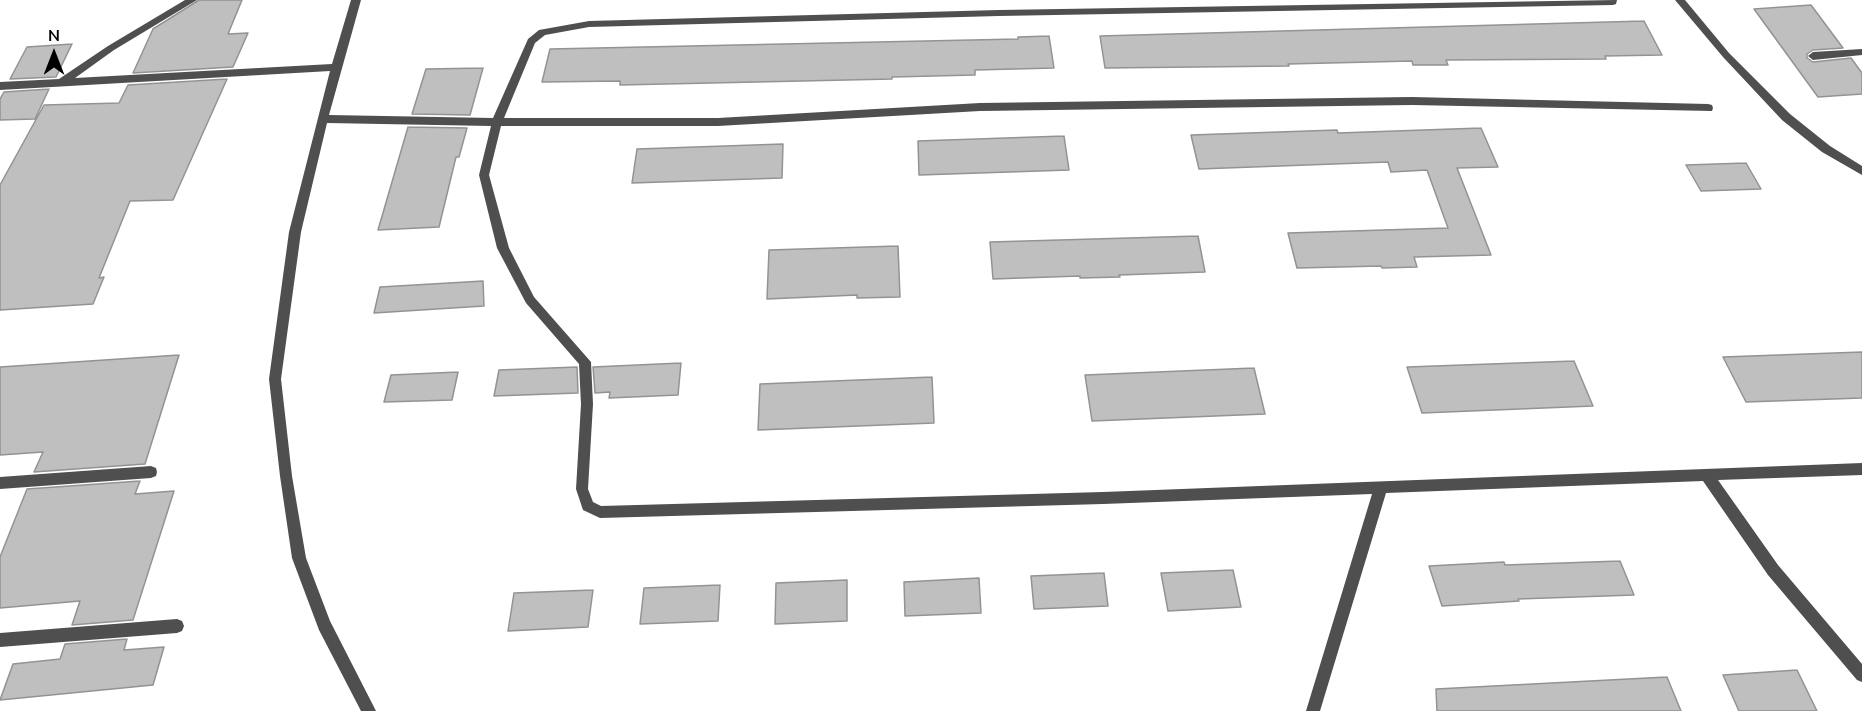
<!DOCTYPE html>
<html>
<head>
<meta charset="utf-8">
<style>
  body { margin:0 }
  #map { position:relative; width:1862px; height:711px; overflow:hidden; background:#fff; font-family:"Nunito Sans",sans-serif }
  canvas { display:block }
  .north { position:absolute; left:24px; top:24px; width:60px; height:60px; -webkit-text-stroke:4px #fff; paint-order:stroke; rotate:0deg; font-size:16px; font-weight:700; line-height:24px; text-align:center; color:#000 }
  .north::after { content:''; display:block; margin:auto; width:21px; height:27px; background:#000; clip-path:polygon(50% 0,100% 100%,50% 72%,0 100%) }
</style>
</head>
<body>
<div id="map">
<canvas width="1862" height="711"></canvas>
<div class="north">N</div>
</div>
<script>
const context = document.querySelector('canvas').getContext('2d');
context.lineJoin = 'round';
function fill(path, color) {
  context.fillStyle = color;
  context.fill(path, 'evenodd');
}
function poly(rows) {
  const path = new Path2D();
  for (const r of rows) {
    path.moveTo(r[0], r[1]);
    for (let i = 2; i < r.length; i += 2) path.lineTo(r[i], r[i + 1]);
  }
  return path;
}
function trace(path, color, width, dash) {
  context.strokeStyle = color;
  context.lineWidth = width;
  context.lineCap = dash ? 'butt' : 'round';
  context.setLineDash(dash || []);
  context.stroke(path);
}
const building = poly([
  [199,0,242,0,228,34,248,33,233,67,133,73,153,29,199,0],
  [1811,5,1843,48,1813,50,1807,54,1807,58,1813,62,1851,58,1862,73,1862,94,1818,97,1754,9,1811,5],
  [1644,21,1662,55,1605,56,1606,59,1446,60,1448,65,1413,65,1412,61,1288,64,1289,66,1105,68,1100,36,1644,21],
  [1049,36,1054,68,975,70,975,75,892,77,892,79,620,85,620,81,542,82,550,49,1018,39,1018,37,1049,36],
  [72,44,56,77,10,79,27,47,72,44],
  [483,68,470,115,412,114,426,69,483,68],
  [227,79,173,200,130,201,99,278,104,277,93,304,0,310,0,185,44,105,119,103,128,85,227,79],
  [49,89,35,119,0,120,0,99,4,92,49,89],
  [408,127,467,128,459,157,456,157,439,227,378,230,408,127],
  [1481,128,1498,167,1457,168,1491,255,1414,257,1417,267,1382,268,1381,266,1297,268,1288,233,1448,228,1427,170,1391,172,1388,162,1199,169,1191,135,1337,130,1338,133,1481,128],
  [1064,136,1069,170,919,175,918,141,1064,136],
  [783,144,782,178,632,183,637,149,783,144],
  [1746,163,1761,189,1701,191,1686,165,1746,163],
  [1198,236,1205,272,1119,275,1120,277,1080,278,1080,276,993,279,990,242,1198,236],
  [898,246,900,297,857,298,857,295,767,299,769,250,898,246],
  [483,281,484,306,374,313,380,287,483,281],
  [1862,352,1862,398,1746,402,1723,357,1862,352],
  [179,355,145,464,34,472,43,452,0,455,0,367,179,355],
  [1574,361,1593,406,1422,413,1407,367,1574,361],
  [681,363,678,395,609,398,610,392,595,393,593,367,681,363],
  [577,367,578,393,494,396,499,370,577,367],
  [1254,368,1265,414,1092,421,1085,375,1254,368],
  [458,372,452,400,384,402,391,375,458,372],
  [932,377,934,423,758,430,760,384,932,377],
  [140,481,135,494,174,491,133,620,72,625,80,601,0,608,0,557,27,489,140,481],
  [1620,561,1634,595,1518,599,1519,601,1442,606,1429,566,1504,562,1505,565,1620,561],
  [1233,570,1241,607,1168,611,1161,573,1233,570],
  [1104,573,1108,606,1034,609,1031,576,1104,573],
  [979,578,981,613,905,616,904,582,979,578],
  [847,580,847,621,775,624,776,583,847,580],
  [720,585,718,621,640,624,644,588,720,585],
  [593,590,588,627,508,631,514,593,593,590],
  [127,639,124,650,164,647,153,685,0,700,13,664,60,659,65,644,127,639],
  [1797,670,1817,711,1739,711,1723,675,1797,670],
  [1667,677,1681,711,1437,711,1436,689,1667,677]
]);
const street = poly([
  [185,0,197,0,114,50,75,78,332,64,351,0,361,0,329,115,493,118,528,39,539,30,589,21,999,10,1617,0,1616,4,1613,5,999,16,589,27,545,35,535,43,504,118,718,118,980,103,1412,97,1708,104,1712,105,1713,108,1712,111,1412,105,980,111,718,126,501,126,489,175,509,248,534,297,591,362,593,404,588,489,593,502,601,506,1103,492,1862,463,1862,475,1718,480,1778,565,1862,664,1862,682,1857,680,1768,575,1703,481,1386,493,1320,711,1306,711,1372,494,1103,504,600,518,583,510,576,489,581,404,579,364,526,303,497,248,479,175,491,126,327,123,301,232,281,379,292,476,306,558,330,621,376,711,361,711,319,630,292,558,280,476,269,379,289,232,330,71,0,90,0,82,59,79,108,46,185,0],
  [1675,0,1685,0,1729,53,1790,114,1830,146,1862,166,1862,175,1822,152,1782,120,1723,57,1675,0],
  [1862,49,1862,55,1813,60,1808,56,1813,52,1862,49],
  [151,466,156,468,157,472,156,476,151,478,0,489,0,477,151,466],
  [177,619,182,621,184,626,182,631,177,633,0,647,0,633,177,619]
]);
fill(building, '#bfbfbf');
trace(building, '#939393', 1.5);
fill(street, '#4f4f4f');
</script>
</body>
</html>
